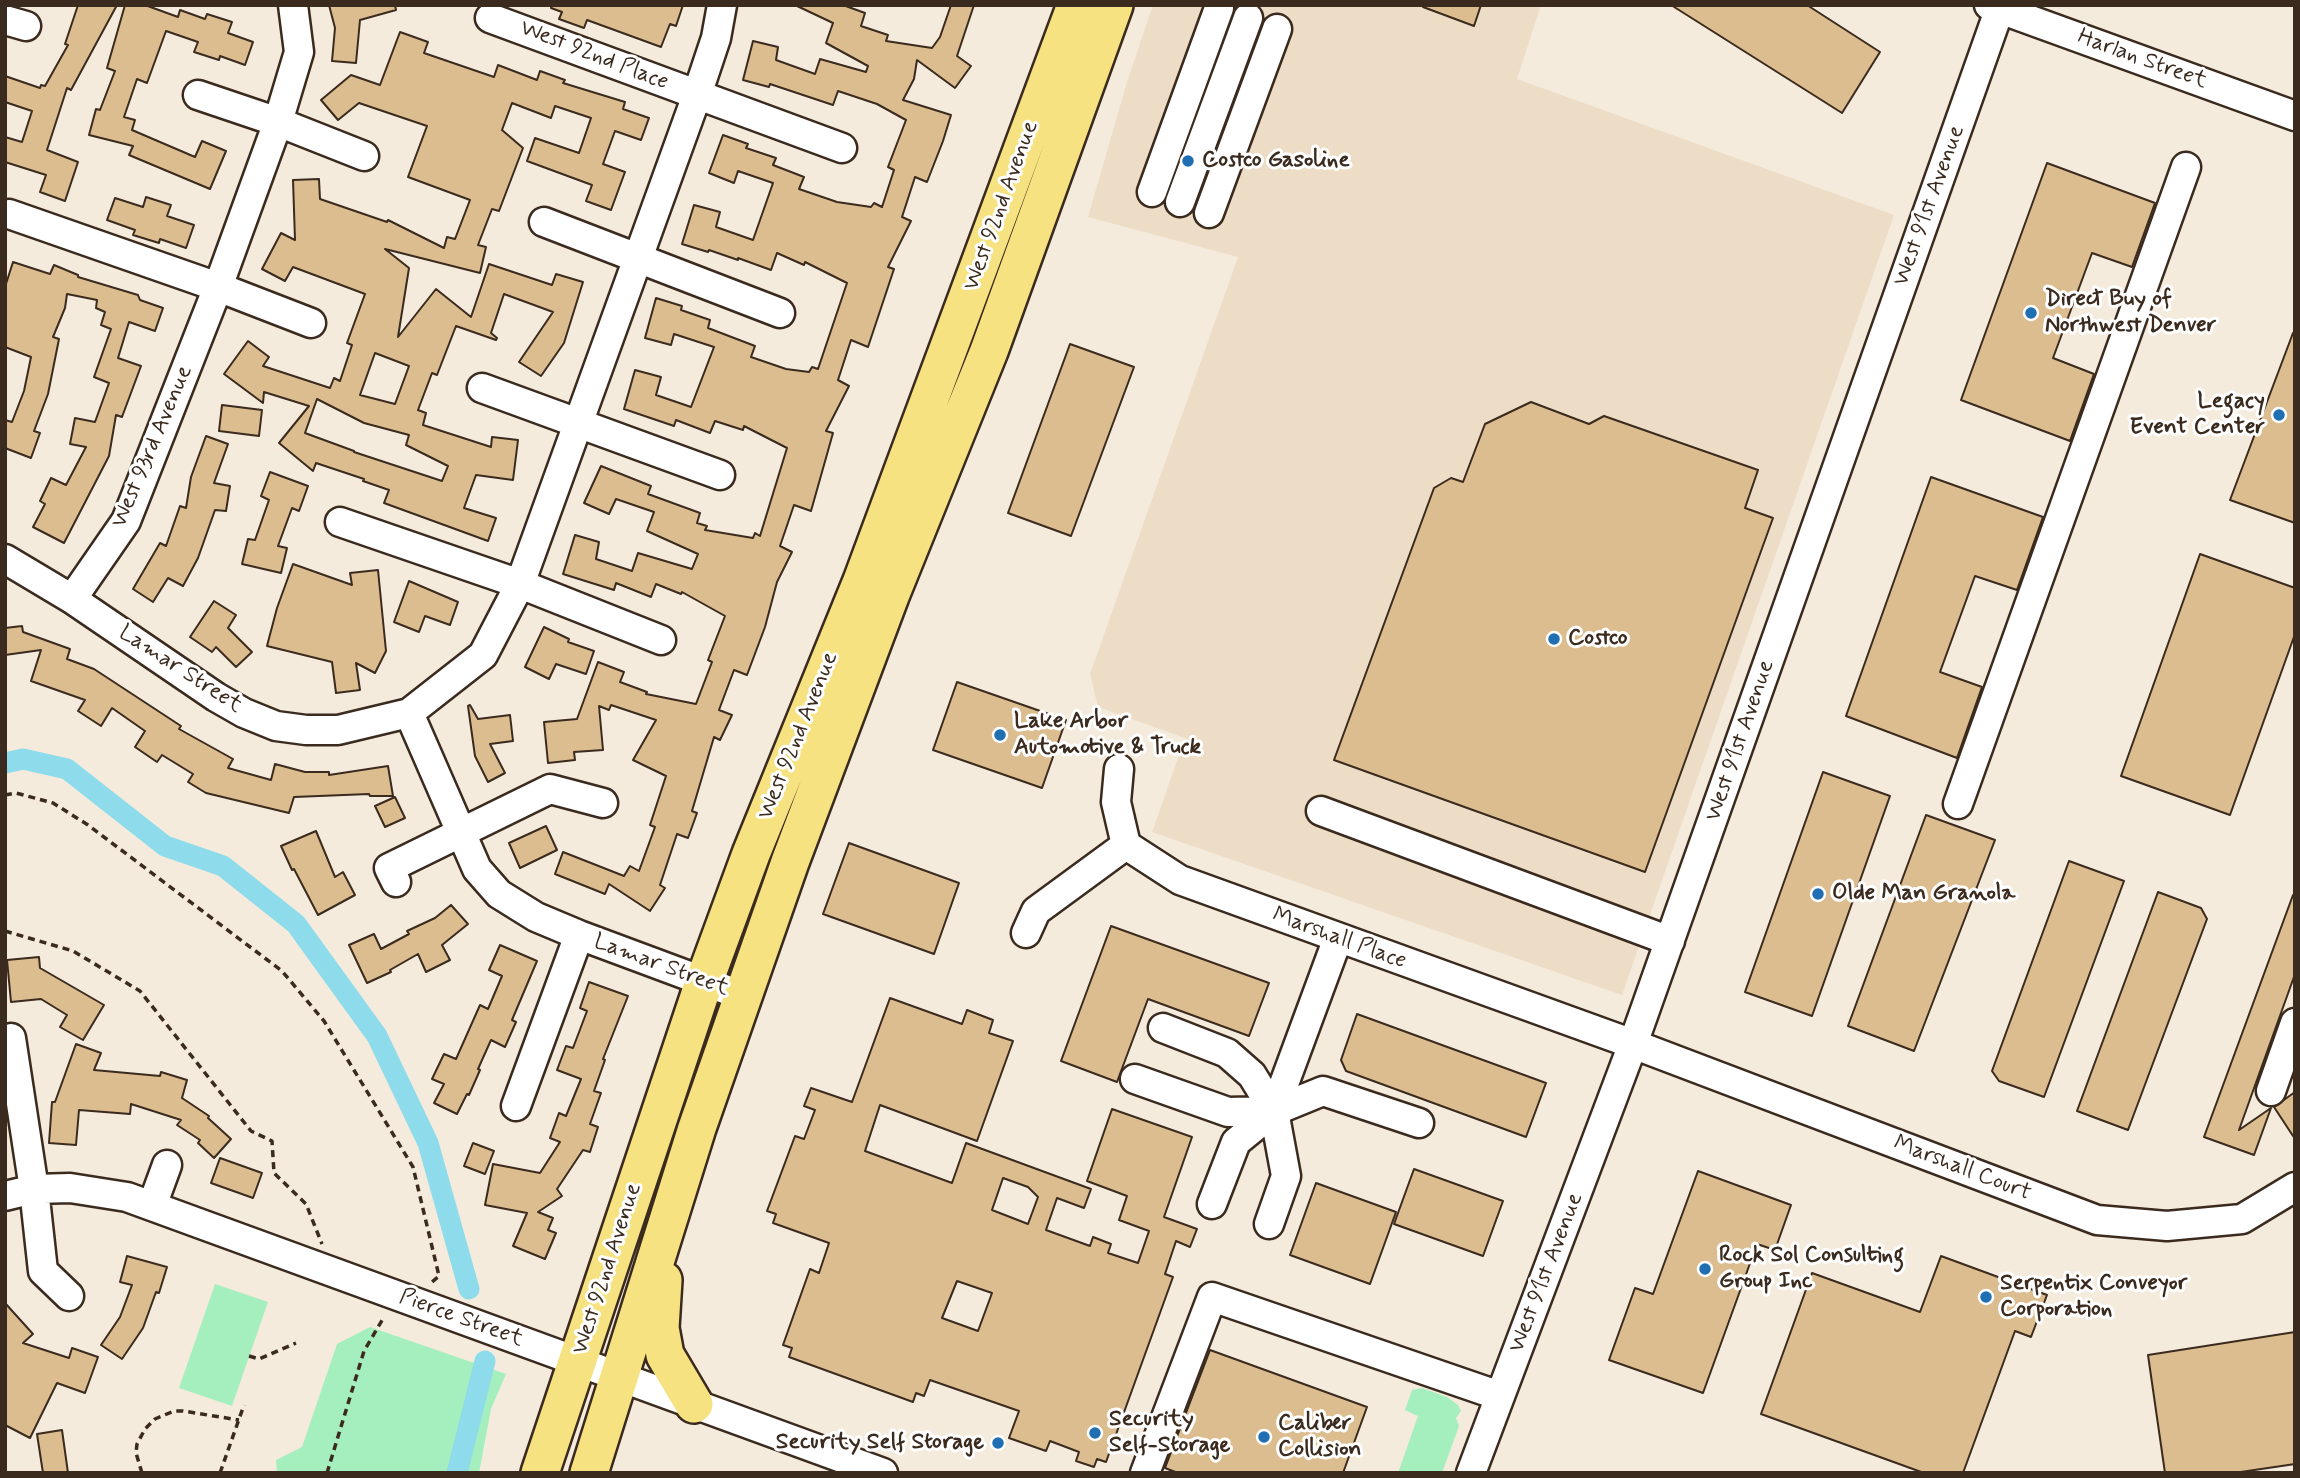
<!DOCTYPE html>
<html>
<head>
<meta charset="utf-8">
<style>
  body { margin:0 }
  #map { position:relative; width:2300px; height:1478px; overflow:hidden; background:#f4ebdd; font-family:Mynerve,sans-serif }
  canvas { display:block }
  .frame { position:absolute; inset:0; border:7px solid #3b2a1e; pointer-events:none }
</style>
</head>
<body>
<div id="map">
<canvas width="2300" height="1478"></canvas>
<div class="frame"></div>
</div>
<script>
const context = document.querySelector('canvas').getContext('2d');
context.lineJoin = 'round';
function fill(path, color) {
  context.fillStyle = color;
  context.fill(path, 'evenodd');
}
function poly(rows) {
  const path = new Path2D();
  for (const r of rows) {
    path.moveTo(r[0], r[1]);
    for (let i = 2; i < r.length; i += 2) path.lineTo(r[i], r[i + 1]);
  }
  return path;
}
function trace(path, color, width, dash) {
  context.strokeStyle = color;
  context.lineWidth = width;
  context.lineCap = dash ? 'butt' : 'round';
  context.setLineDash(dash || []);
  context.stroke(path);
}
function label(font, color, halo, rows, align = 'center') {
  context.font = font + ' Mynerve,sans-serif';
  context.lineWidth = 6;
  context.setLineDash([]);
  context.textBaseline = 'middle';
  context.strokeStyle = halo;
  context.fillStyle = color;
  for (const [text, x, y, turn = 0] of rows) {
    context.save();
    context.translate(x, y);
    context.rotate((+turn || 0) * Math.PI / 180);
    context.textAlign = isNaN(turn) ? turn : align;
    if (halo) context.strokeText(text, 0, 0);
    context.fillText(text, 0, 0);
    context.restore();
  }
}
const built = poly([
  [1153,5,1541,5,1517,79,1894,215,1622,995,1152,832,1185,738,1098,707,1090,674,1238,257,1088,217,1127,82]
]);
const green = poly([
  [215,1284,268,1302,232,1406,179,1388],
  [370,1327,506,1374,491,1409,479,1473,277,1473,276,1460,302,1447,337,1344],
  [1422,1388,1447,1397,1458,1405,1461,1411,1456,1418,1459,1426,1442,1473,1398,1473,1418,1416,1405,1410,1412,1390]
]);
const canal = poly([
  [5,763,23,759,67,769,165,846,223,866,296,924,377,1036,428,1143,469,1289],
  [457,1473,485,1361]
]);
const building = poly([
  [78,5,117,5,71,90,67,88,47,150,78,162,65,201,40,192,46,175,5,162,5,137,22,142,32,111,5,102,5,76,40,88,41,85,45,86,68,45,65,44,78,5],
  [125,5,145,5,178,17,180,10,205,19,207,14,232,22,228,33,253,42,245,65,220,56,219,60,194,52,198,42,166,31,147,83,137,79,124,117,135,120,132,130,195,157,202,141,226,151,210,189,129,155,133,146,89,135,96,109,100,110,115,71,107,68,125,5],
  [329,5,395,5,396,10,360,20,356,63,332,61,335,28,329,5],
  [552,5,683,5,676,26,670,24,661,47,587,20,584,28,559,19,562,12,551,8,552,5],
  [795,5,843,5,865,13,861,26,888,35,886,41,932,48,940,37,951,5,974,5,957,56,971,66,955,88,917,60,914,79,903,100,951,115,943,141,927,182,915,177,902,217,911,221,888,267,894,269,868,347,851,340,838,380,849,386,826,431,833,433,811,511,794,505,780,546,792,552,777,582,765,627,747,675,734,670,719,710,732,715,720,740,714,737,692,811,697,813,688,838,677,834,660,885,665,888,650,911,609,884,605,894,555,874,563,852,624,876,630,866,639,871,655,827,650,825,666,776,633,760,656,720,611,705,609,710,599,706,603,750,574,752,575,760,548,763,544,722,577,719,598,662,624,672,620,682,647,692,646,694,696,704,712,662,708,660,725,616,682,592,681,594,656,584,651,597,616,583,614,590,563,574,575,535,599,542,596,559,632,571,638,553,692,569,698,554,647,531,654,512,616,499,609,514,584,503,601,466,651,486,648,494,700,513,697,523,707,526,705,530,753,538,755,533,760,536,787,448,744,426,743,430,715,421,710,433,676,420,674,426,624,409,635,370,661,377,656,395,691,407,714,347,674,334,671,345,645,338,656,298,682,306,681,310,710,320,708,328,755,346,751,357,786,369,809,372,812,367,818,369,847,283,805,262,804,265,777,253,771,270,738,258,738,260,709,250,708,252,682,244,694,205,720,212,716,227,753,240,773,183,738,171,734,183,709,173,723,135,748,144,746,148,776,158,773,165,804,177,799,189,837,202,871,207,874,203,882,207,894,170,888,167,906,120,877,104,838,91,833,105,770,84,769,87,743,80,753,41,778,47,776,60,815,74,820,59,866,72,868,66,826,43,833,23,795,5],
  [1423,5,1481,5,1474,26,1423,7,1423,5],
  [1671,5,1807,5,1880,52,1842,113,1671,5],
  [400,32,428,42,424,53,494,77,498,65,537,80,540,71,565,80,563,83,625,102,623,109,649,118,641,140,615,131,603,164,625,172,611,210,586,201,592,185,527,161,535,138,579,153,591,118,555,106,551,118,512,103,502,130,523,148,499,211,492,209,478,245,486,247,480,273,385,249,409,268,398,337,436,289,471,317,489,264,552,285,556,274,583,282,564,343,541,376,519,362,553,312,504,294,491,333,497,338,496,340,456,326,437,375,432,373,418,410,426,413,423,425,491,447,492,437,518,440,513,480,476,475,464,508,496,518,488,541,384,503,389,490,363,481,364,479,316,463,313,471,279,443,309,406,264,392,263,403,224,374,248,341,269,357,263,366,330,388,334,378,340,381,352,345,347,343,365,294,293,267,285,281,262,269,281,233,295,240,293,180,319,179,320,199,387,222,388,220,444,248,447,237,455,239,470,200,408,177,427,126,359,103,338,120,321,100,351,75,380,85,400,32],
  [375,353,409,366,395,404,360,395,375,353],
  [317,399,364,423,409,435,406,445,448,466,442,481,354,452,354,451,305,433,317,399],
  [2047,163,2155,203,2132,267,2092,253,2053,358,2094,374,2070,441,1961,400,2047,163],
  [146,197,171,205,167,216,194,225,186,248,160,239,159,243,133,235,135,230,107,220,115,198,143,207,146,197],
  [13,262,50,274,54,265,78,275,78,277,138,295,140,300,163,308,155,331,129,322,118,358,141,366,122,417,116,415,109,456,64,543,33,527,45,504,40,501,51,478,66,485,86,447,70,444,75,418,95,422,109,383,94,377,111,329,101,325,105,312,96,308,97,300,67,294,65,308,53,337,59,339,48,394,34,431,40,433,31,458,5,448,5,420,12,422,24,391,31,357,5,347,5,287,13,262],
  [2293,333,2295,333,2295,523,2230,500,2293,333],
  [1070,344,1134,367,1071,536,1008,513,1070,344],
  [1531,402,1589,424,1604,416,1758,470,1745,508,1773,518,1645,872,1334,760,1434,488,1451,478,1463,482,1485,424,1531,402],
  [222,405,262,410,259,436,219,431,222,405],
  [206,436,228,444,214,483,230,486,226,511,215,510,198,558,183,586,168,578,153,602,133,589,160,543,166,546,180,506,186,508,191,477,206,436],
  [270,472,308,486,299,511,292,508,278,546,287,548,281,573,242,564,248,539,255,540,269,500,261,496,270,472],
  [1931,477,2043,517,2017,590,1975,576,1940,672,1982,687,1957,758,1846,716,1931,477],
  [2200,554,2295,588,2295,634,2230,815,2121,776,2200,554],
  [293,564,352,585,350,573,378,570,386,651,375,673,356,663,360,690,336,693,332,662,267,646,277,608,293,564],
  [409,581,458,602,450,625,425,616,419,632,394,622,409,581],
  [214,601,236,615,228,628,252,652,236,667,216,647,212,652,190,637,214,601],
  [22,626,23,632,70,649,67,659,94,669,181,726,179,729,233,759,228,768,271,780,275,764,305,772,329,772,329,775,388,766,393,796,370,796,369,794,294,797,289,813,206,793,188,782,193,774,162,755,157,762,135,747,145,731,112,708,101,726,78,711,85,700,31,681,41,650,5,655,5,628,22,626],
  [544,627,569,639,568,642,594,651,586,674,556,664,549,679,525,667,544,627],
  [957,682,1066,720,1042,788,933,750,957,682],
  [470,705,478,719,510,715,513,741,490,744,505,773,488,782,475,756,468,706,470,705],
  [1823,772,1890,796,1812,1016,1745,992,1823,772],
  [395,797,405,818,385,827,375,806,395,797],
  [1926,815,1995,840,1914,1051,1848,1026,1926,815],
  [546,826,557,850,520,868,509,843,546,826],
  [316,831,335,877,343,872,355,895,318,915,294,869,292,870,281,846,316,831],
  [849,843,959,883,934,954,823,914,849,843],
  [2069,861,2124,881,2044,1097,1999,1081,1992,1071,2069,861],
  [2158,892,2201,908,2207,919,2128,1130,2077,1111,2158,892],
  [2293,895,2295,895,2295,974,2239,1130,2271,1108,2254,1155,2204,1137,2293,895],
  [451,905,468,924,442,945,450,960,426,972,418,954,390,970,391,972,367,983,349,945,374,934,381,949,409,934,407,931,435,918,451,905],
  [1111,926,1269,983,1249,1036,1148,999,1117,1082,1061,1061,1111,926],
  [500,945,537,961,512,1020,516,1022,505,1047,491,1040,478,1069,480,1070,469,1095,467,1094,457,1114,434,1103,444,1084,432,1079,444,1054,456,1059,480,1005,488,1009,502,976,489,970,500,945],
  [39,957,40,968,104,1005,83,1040,60,1027,67,1015,41,999,11,1002,7,960,39,957],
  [589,982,628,996,603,1059,605,1060,594,1091,601,1093,590,1124,598,1127,590,1152,583,1150,557,1189,562,1196,538,1212,553,1218,548,1230,556,1233,545,1259,513,1246,527,1213,485,1205,493,1164,540,1173,560,1142,550,1138,559,1113,566,1116,581,1079,557,1070,566,1046,573,1048,587,1011,580,1008,589,982],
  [890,998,962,1024,967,1010,993,1020,989,1033,1013,1041,977,1141,880,1105,865,1151,952,1183,966,1143,1091,1189,1084,1208,1057,1198,1046,1230,1090,1246,1093,1237,1111,1244,1108,1253,1138,1263,1149,1231,1119,1220,1127,1196,1087,1181,1112,1109,1192,1137,1164,1217,1197,1229,1190,1247,1176,1241,1165,1274,1173,1277,1106,1462,1097,1459,1094,1467,1076,1461,1079,1452,1050,1441,1046,1451,1009,1438,1019,1411,930,1380,924,1396,916,1393,913,1402,789,1357,792,1348,783,1345,810,1269,819,1273,829,1243,773,1223,776,1214,767,1211,795,1136,804,1139,815,1110,804,1106,811,1088,852,1102,890,998],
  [1003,1178,1028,1187,1038,1197,1028,1224,992,1210,1003,1178],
  [957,1281,992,1293,978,1331,942,1318,957,1281],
  [1357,1014,1546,1083,1526,1137,1346,1071,1341,1060,1357,1014],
  [76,1044,101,1053,94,1070,160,1076,161,1072,187,1080,182,1098,209,1116,208,1118,231,1139,214,1158,198,1143,200,1140,177,1125,181,1120,131,1104,130,1114,79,1110,76,1145,49,1143,52,1102,55,1102,76,1044],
  [2295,1092,2295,1139,2274,1107,2295,1092],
  [473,1143,494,1151,485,1174,464,1166,473,1143],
  [220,1158,262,1173,253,1198,211,1183,220,1158],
  [1414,1169,1503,1201,1483,1256,1394,1224,1414,1169],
  [1698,1171,1791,1205,1775,1250,1757,1244,1703,1393,1609,1360,1635,1288,1653,1294,1698,1171],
  [1316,1183,1396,1212,1370,1284,1290,1255,1316,1183],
  [127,1256,167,1267,159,1293,156,1292,143,1328,122,1359,101,1345,120,1317,132,1285,120,1282,127,1256],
  [1941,1256,2047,1295,2031,1337,2015,1331,1963,1473,1924,1473,1761,1414,1812,1273,1920,1312,1941,1256],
  [5,1303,33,1334,23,1343,69,1358,72,1348,98,1357,85,1393,57,1383,30,1438,5,1425,5,1303],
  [2295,1332,2295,1464,2234,1473,2165,1473,2148,1355,2295,1332],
  [1210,1350,1367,1407,1343,1473,1178,1473,1165,1468,1210,1350],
  [62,1430,68,1473,43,1473,37,1434,62,1430]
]);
const path = poly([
  [5,795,16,793,53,803,88,825,282,971,324,1021,413,1167,439,1276,432,1282],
  [5,931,73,951,140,991,251,1131,272,1141,274,1173,306,1204,322,1244],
  [249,1356,259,1359,296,1343],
  [142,1473,136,1453,137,1444,145,1429,155,1419,174,1411,183,1411,239,1420],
  [220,1473,244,1405],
  [327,1473,364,1351,384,1317]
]);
const minor = poly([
  [1989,5,2295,116],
  [490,18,842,148],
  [5,20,26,26],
  [198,95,278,122,364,156],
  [1152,192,1219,8],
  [1180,202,1248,18],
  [1209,213,1277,29],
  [9,214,218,287,311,323],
  [544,222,780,313],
  [482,388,720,475],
  [340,522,520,584,661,640],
  [5,559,72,599,216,697,244,713,276,726,306,730,338,730,409,713,483,655,520,584,697,95,716,38,722,5],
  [72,599,126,521,218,287,278,122,299,52,293,5],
  [409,713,477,869,499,894,536,917,579,935,743,996],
  [1119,769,1116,802,1126,845,1180,880,1633,1044,2097,1220,2167,1226,2242,1219,2295,1187],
  [1958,804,2186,167],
  [1321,811,1670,941],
  [396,882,389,868,550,789,603,803],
  [1026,933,1036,911,1126,845],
  [1163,1028,1227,1053,1252,1075,1274,1111,1286,1176,1269,1224],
  [11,1038,34,1189,43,1271,69,1296],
  [1135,1079,1228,1112,1274,1111],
  [2271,1091,2295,1023],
  [516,1106,579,935],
  [1274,1111,1338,938],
  [5,1196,34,1189,70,1188,127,1197,883,1473],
  [1212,1204,1236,1142,1274,1111,1323,1091,1419,1123],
  [152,1206,167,1165],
  [1145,1473,1212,1297,1500,1396],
  [1471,1473,1633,1044,2001,5]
]);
const major = poly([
  [663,1280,660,1328,665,1355,694,1404],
  [540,1473,704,982,751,854,862,581,1076,5],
  [589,1473,697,1128,790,862,890,596,989,351,1114,5]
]);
const markers = [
  [1188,161,7,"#1f6fb2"],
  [2031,313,7,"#1f6fb2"],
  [2279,415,7,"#1f6fb2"],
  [1554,639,7,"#1f6fb2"],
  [1000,735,7,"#1f6fb2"],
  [1818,894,7,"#1f6fb2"],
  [1705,1269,7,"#1f6fb2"],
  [1986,1297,7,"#1f6fb2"],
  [1095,1433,7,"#1f6fb2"],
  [1264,1437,7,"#1f6fb2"],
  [998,1443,7,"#1f6fb2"]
];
const streetNames = [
  ["West 92nd Place",594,56,21],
  ["Harlan Street",2142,60,20],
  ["West 92nd Avenue",1002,206,-70],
  ["West 91st Avenue",1930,206,-70],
  ["West 93rd Avenue",153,447,-67],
  ["Lamar Street",180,670,33],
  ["West 92nd Avenue",799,736,-68],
  ["West 91st Avenue",1741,741,-71],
  ["Marshall Place",1339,939,20],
  ["Lamar Street",661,966,20],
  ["Marshall Court",1962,1169,21],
  ["West 92nd Avenue",608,1269,-72],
  ["West 91st Avenue",1547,1273,-69],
  ["Pierce Street",461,1319,20]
];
const poiNames = [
  ["Costco Gasoline",1202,161],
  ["Direct Buy of",2045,300],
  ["Northwest Denver",2045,326],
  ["Legacy",2265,402,"right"],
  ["Event Center",2265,428,"right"],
  ["Costco",1568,639],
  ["Lake Arbor",1014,722],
  ["Automotive & Truck",1014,748],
  ["Olde Man Granola",1832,894],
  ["Rock Sol Consulting",1719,1256],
  ["Group Inc",1719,1282],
  ["Serpentix Conveyor",2000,1284],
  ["Corporation",2000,1310],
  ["Security",1109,1420],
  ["Self-Storage",1109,1446],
  ["Caliber",1278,1424],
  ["Collision",1278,1450],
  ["Security Self Storage",984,1443,"right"]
];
fill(built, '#edddc6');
fill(green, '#a5efbe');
trace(canal, '#8edceb', 21);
fill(building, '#dcbd8f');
trace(building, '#3b2a1e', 2);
trace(minor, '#3b2a1e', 33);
trace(major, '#3b2a1e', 42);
trace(path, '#3b2a1e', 3.5, [7, 5]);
trace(minor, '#fff', 28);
trace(major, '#f7e281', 37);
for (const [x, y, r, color] of markers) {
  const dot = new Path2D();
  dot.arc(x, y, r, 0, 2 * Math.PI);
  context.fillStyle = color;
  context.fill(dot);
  trace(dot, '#fff', 2.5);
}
label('23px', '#3b2a1e', '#fff', streetNames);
label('bold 23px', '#3b2a1e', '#fff', poiNames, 'left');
</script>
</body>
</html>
